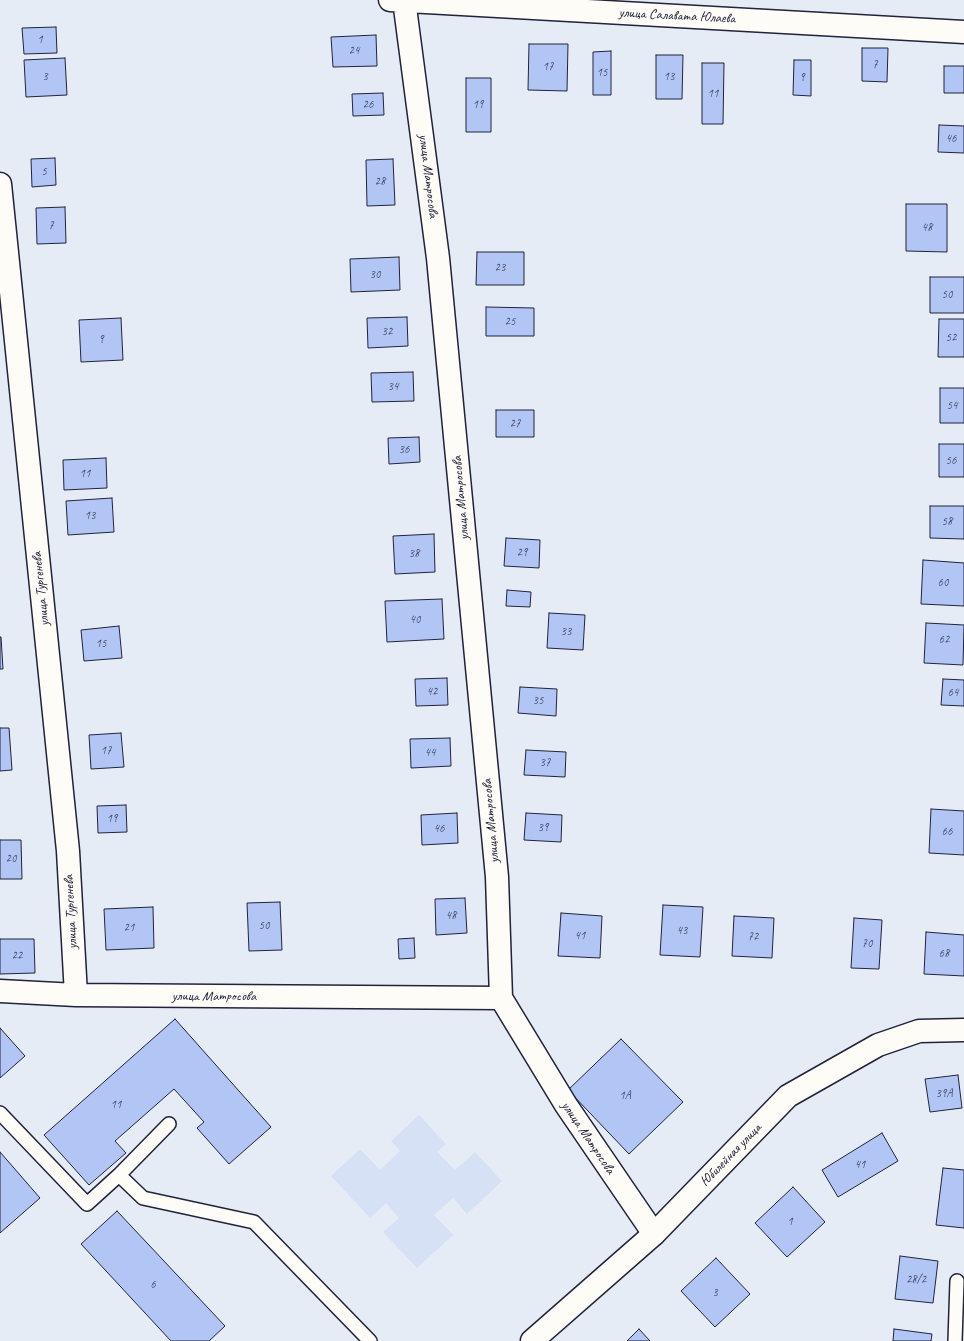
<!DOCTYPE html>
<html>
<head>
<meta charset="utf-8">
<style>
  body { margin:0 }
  canvas { display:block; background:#e6ecf6 }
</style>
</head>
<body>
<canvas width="964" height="1341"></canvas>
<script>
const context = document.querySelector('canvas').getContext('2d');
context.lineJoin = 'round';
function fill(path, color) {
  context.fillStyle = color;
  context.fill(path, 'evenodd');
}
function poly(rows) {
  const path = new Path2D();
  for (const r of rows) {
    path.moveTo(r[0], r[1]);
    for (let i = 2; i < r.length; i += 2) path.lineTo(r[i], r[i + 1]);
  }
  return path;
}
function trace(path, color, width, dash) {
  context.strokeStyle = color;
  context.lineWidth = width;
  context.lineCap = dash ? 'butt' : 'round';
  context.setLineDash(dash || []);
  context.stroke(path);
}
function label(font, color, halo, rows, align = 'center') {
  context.font = font + ' Caveat,sans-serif';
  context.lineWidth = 3.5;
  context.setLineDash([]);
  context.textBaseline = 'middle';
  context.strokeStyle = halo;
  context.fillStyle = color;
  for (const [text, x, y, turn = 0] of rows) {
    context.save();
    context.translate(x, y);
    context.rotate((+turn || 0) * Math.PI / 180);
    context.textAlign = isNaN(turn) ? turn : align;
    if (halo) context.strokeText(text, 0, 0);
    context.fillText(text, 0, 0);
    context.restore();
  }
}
const built = poly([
  [419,1115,446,1144,437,1152,455,1170,475,1152,502,1181,467,1214,453,1198,434,1215,453,1235,417,1268,383,1232,399,1218,386,1203,370,1218,331,1176,360,1149,380,1170,400,1151,391,1141]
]);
const building = poly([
  [56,27,57,53,24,54,22,28,56,27],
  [376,35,377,66,333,67,331,37,376,35],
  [529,44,568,44,567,91,528,90,529,44],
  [862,48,888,48,887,82,862,81,862,48],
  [611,51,611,95,593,95,593,52,611,51],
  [656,55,683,55,682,99,656,99,656,55],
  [65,58,67,95,26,97,24,60,65,58],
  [794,60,811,60,811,96,793,95,794,60],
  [702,63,724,63,723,124,702,124,702,63],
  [944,66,964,66,964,93,944,93,944,66],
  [466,78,491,78,491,132,466,132,466,78],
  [383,93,384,115,353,116,352,94,383,93],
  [939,125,964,126,964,153,938,152,939,125],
  [55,158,56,185,32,187,31,159,55,158],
  [393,159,395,205,367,206,366,160,393,159],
  [906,204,947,204,947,252,906,251,906,204],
  [65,207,66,243,37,244,36,208,65,207],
  [477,252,524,252,524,285,476,285,477,252],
  [399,257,400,290,351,292,350,259,399,257],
  [930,277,964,277,964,313,930,313,930,277],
  [486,307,534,308,534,336,486,336,486,307],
  [407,317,408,346,368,348,367,318,407,317],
  [121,318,123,360,81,362,79,320,121,318],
  [939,319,964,319,964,357,938,357,939,319],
  [413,372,414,401,372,402,371,373,413,372],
  [940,388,964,388,964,423,940,423,940,388],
  [496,410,534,410,534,437,496,437,496,410],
  [419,437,420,462,389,464,388,438,419,437],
  [939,444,964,444,964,477,939,477,939,444],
  [106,458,107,488,64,490,63,460,106,458],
  [112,498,114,532,68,535,66,501,112,498],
  [930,506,964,506,964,539,930,538,930,506],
  [434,534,435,572,395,574,393,536,434,534],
  [506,538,540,540,539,568,504,566,506,538],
  [923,560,964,563,964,606,921,604,923,560],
  [507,590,531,592,530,607,506,606,507,590],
  [442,599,444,639,387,642,385,601,442,599],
  [549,613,585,615,583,650,547,648,549,613],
  [926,623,964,625,963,665,924,663,926,623],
  [119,626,122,658,84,661,81,630,119,626],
  [0,637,1,637,3,669,0,669,0,637],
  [447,678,448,705,416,706,415,679,447,678],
  [943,679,964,680,964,706,941,705,943,679],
  [520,687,557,689,556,716,518,713,520,687],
  [0,728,9,728,12,770,0,771,0,728],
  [121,733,124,767,91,769,89,735,121,733],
  [450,738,451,766,411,768,410,739,450,738],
  [526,750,566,752,565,777,524,775,526,750],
  [126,805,127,832,98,833,97,806,126,805],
  [931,809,964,811,964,855,929,853,931,809],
  [457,813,458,843,422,845,421,815,457,813],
  [526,813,562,815,561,842,524,840,526,813],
  [0,840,21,840,22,879,0,879,0,840],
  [465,898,467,933,436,935,435,899,465,898],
  [280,902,282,950,249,951,247,903,280,902],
  [663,905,703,907,700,957,660,955,663,905],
  [153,907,154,948,106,950,104,909,153,907],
  [561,913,602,916,600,958,558,956,561,913],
  [734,916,774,918,772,958,732,956,734,916],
  [854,918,882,920,879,969,851,968,854,918],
  [926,932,964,935,964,976,924,974,926,932],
  [414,938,415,958,399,959,398,939,414,938],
  [0,939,34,939,35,973,0,974,0,939],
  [175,1019,271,1127,229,1164,197,1128,204,1122,174,1089,115,1141,126,1153,89,1185,44,1135,175,1019],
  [0,1028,25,1056,0,1078,0,1028],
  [621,1039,683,1102,629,1154,568,1090,621,1039],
  [958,1075,962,1108,930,1112,925,1079,958,1075],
  [882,1133,898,1161,838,1197,822,1170,882,1133],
  [0,1152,40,1198,0,1233,0,1152],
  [943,1168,964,1170,964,1228,936,1225,943,1168],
  [793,1187,825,1222,787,1257,755,1223,793,1187],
  [117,1211,225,1326,209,1341,171,1341,81,1244,117,1211],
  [900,1256,938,1261,933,1303,895,1299,900,1256],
  [716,1258,750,1294,715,1327,681,1291,716,1258],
  [639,1329,650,1341,627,1341,639,1329],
  [894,1329,932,1334,931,1341,893,1341,894,1329]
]);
const lane = poly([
  [0,1113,87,1204,119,1175,143,1198,254,1222,370,1341],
  [119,1175,169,1124],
  [955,1341,957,1281]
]);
const street = poly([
  [390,0,964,32],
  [404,0,438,258,497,877,501,998,566,1105,654,1234],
  [0,184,68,851,76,995],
  [0,991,76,995,501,998]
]);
const secondary = poly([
  [532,1341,654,1234,788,1096,878,1045,919,1031,964,1030]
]);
const numberNames = [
  ["1",40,40],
  ["24",354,51],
  ["7",875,65],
  ["17",548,67],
  ["15",602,73],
  ["3",45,77],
  ["13",669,77],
  ["9",802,78],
  ["11",713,94],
  ["26",368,105],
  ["19",478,105],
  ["46",951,139],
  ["5",44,172],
  ["28",380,182],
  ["7",51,226],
  ["48",927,228],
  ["23",500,268],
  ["30",375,275],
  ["50",947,295],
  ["25",510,322],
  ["32",387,332],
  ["52",951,338],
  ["9",101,340],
  ["34",393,387],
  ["54",952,406],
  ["27",515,424],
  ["36",404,450],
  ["56",951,461],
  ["11",85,474],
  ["13",90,516],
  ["58",947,522],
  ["29",522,553],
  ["38",414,554],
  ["60",943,583],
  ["40",415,620],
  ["33",566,632],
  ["62",944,640],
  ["15",101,644],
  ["42",432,692],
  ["64",953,693],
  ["35",538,701],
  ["17",106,751],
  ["44",430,753],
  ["37",545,763],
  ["19",112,819],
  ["39",543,828],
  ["46",439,829],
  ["66",947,832],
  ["20",11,859],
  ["48",451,916],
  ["50",264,926],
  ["21",129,928],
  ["43",682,931],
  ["41",580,936],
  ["72",753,937],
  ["70",867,944],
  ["68",944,954],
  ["22",17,956],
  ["39А",944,1094],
  ["1А",625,1096],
  ["11",116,1105],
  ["41",860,1165],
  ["1",790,1222],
  ["28/2",916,1280],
  ["6",153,1285],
  ["3",715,1293]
];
const streetNames = [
  ["улица Салавата Юлаева",677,16,3],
  ["улица Матросова",428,176,83],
  ["улица Матросова",461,498,-95],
  ["улица Тургенева",41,589,-96],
  ["улица Матросова",491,821,-95],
  ["улица Тургенева",71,912,-93],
  ["улица Матросова",214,996],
  ["улица Матросова",588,1138,56],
  ["Юбилейная улица",731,1155,-46]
];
fill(built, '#d6e1f6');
fill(building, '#b2c6f5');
trace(building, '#22223b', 1);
trace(lane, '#22223b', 16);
trace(street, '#22223b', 25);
trace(secondary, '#22223b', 25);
trace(lane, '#fdfcf7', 13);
trace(street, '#fdfcf7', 22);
trace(secondary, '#fdfcf7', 22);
label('12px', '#464b6a', null, numberNames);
label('14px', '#22223b', '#fdfcf7', streetNames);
</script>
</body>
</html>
